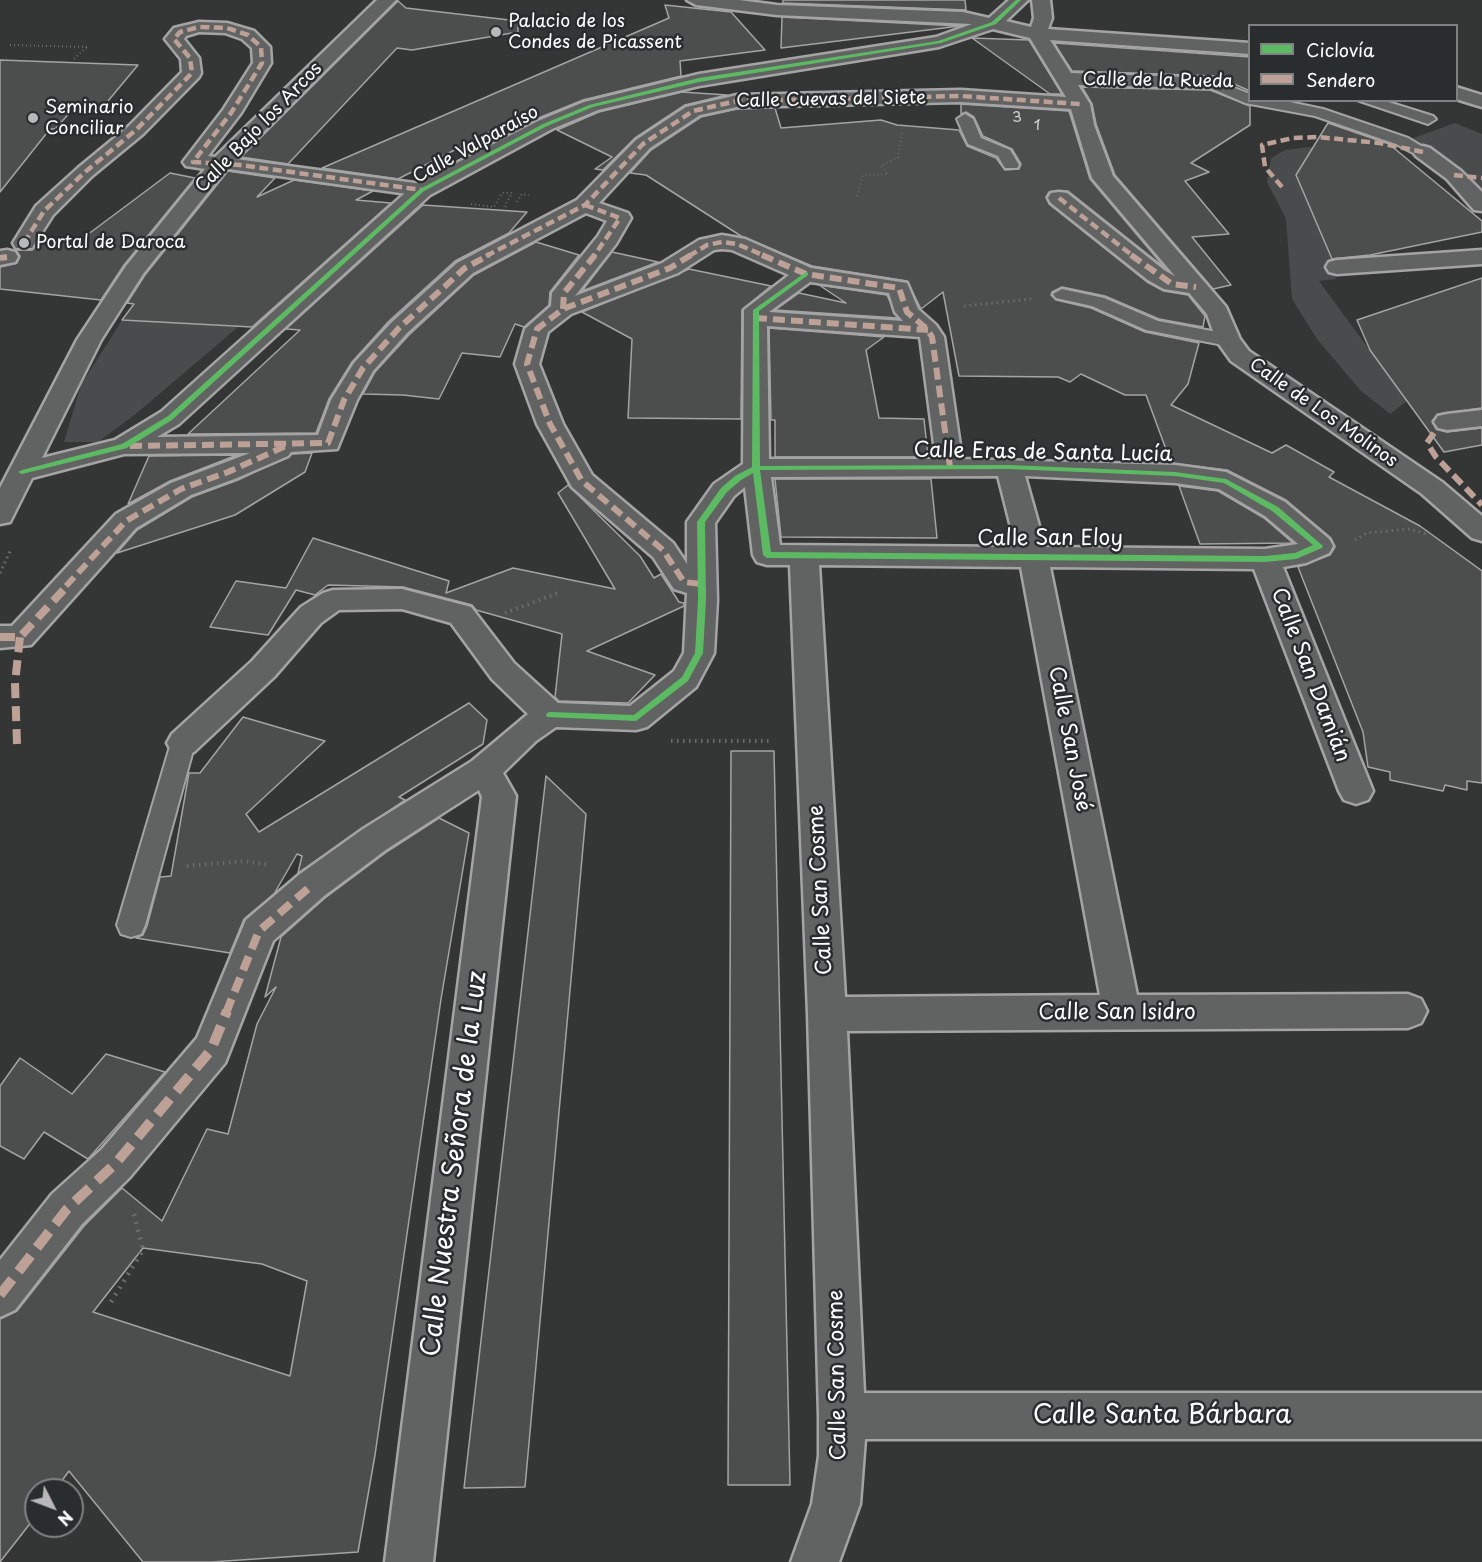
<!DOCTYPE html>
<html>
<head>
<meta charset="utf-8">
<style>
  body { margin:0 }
  #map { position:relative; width:1482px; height:1562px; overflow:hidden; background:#343535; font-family:"Playpen Sans",sans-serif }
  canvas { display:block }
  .legend { position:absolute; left:1248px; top:24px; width:210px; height:78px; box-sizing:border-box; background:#2a2d2e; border:2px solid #7f8182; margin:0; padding:8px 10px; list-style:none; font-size:18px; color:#fff }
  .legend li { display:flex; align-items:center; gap:12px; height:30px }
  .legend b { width:30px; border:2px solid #7f8182 }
  .north { position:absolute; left:24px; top:1478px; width:60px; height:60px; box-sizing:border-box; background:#2a2d2e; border:2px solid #7f8182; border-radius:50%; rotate:132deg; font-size:16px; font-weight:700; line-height:24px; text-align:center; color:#fff }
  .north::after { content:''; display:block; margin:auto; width:21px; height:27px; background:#b8b8b8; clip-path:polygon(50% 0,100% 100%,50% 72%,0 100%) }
</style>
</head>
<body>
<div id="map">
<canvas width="1482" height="1562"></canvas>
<ul class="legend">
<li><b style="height:8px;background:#5cba63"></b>Ciclovía</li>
<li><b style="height:8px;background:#bda197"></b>Sendero</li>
</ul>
<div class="north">N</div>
</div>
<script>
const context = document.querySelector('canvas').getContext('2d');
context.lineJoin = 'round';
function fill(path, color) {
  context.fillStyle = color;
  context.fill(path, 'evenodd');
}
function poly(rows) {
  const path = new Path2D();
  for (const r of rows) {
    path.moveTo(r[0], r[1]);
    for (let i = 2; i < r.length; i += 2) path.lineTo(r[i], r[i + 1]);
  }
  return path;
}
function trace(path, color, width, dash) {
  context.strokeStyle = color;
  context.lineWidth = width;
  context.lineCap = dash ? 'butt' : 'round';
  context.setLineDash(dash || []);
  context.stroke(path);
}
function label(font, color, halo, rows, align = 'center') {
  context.font = font + ' "Playpen Sans",sans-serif';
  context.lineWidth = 5;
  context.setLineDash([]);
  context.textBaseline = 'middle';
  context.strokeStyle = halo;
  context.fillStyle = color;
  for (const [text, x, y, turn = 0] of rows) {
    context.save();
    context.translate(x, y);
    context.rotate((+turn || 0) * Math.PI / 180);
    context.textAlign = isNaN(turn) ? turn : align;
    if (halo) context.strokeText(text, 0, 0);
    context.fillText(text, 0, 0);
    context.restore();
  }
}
const green = poly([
  [1455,123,1482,134,1482,191,1445,159,1411,139],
  [1327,145,1300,168,1297,175,1328,249,1336,279,1319,281,1407,401,1390,414,1360,390,1317,339,1292,299,1286,219,1267,182,1271,158,1285,150],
  [122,320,238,327,137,413,98,442,64,442,81,385]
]);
const building = poly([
  [783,0,965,0,966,10,783,3,783,0],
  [398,1,406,8,518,21,518,32,412,50,397,48,288,164,241,157,398,1],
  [665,5,731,12,765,50,680,61,681,76,583,100,536,119,525,114,398,179,322,168,669,18,665,5],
  [782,17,960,26,781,48,782,17],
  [972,38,1029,40,1062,94,1050,94,972,38],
  [1054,43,1250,57,1250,91,1216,76,1072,71,1054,43],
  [0,60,138,65,103,107,76,106,55,129,50,129,0,192,0,60],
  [1082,87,1210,90,1250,106,1250,125,1191,163,1209,172,1185,181,1229,234,1192,237,1231,285,1213,289,1115,175,1096,124,1092,104,1082,87],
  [682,92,727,95,685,105,635,138,603,170,595,169,612,157,557,130,599,112,682,92],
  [961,104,1069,111,1090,179,1165,268,1068,191,1049,192,1046,197,1049,204,1147,282,1164,291,1188,295,1205,316,1203,327,1159,319,1105,296,1062,287,1052,292,1051,295,1056,300,1091,308,1145,332,1199,343,1188,384,1171,405,1272,453,1286,445,1334,472,1329,477,1420,526,1482,571,1482,783,1467,781,1467,790,1445,785,1443,791,1390,780,1390,772,1368,767,1363,732,1298,567,1330,555,1335,547,1331,538,1286,500,1227,470,1171,463,1146,395,1125,395,1081,374,1070,382,1058,377,959,376,943,292,921,309,907,281,812,266,741,236,646,175,630,173,651,150,701,117,737,109,775,108,781,128,881,120,897,125,959,130,967,146,996,158,1005,170,1019,169,1021,164,1012,149,983,136,974,117,966,112,961,114,961,104],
  [1328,123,1389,144,1482,221,1482,232,1370,255,1332,259,1296,175,1328,123],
  [228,171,275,178,257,197,294,180,373,191,356,200,391,203,252,327,122,320,134,304,127,303,145,275,228,171],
  [170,173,195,178,124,265,101,300,0,289,0,267,17,263,20,256,16,250,32,250,39,242,83,238,170,173],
  [423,205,527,212,509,233,455,261,389,321,352,362,329,399,316,433,188,434,300,330,286,329,423,205],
  [536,242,579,255,550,292,549,305,524,327,515,324,500,357,462,353,439,399,403,395,363,394,375,372,409,335,474,275,536,242],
  [612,252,658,262,582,291,612,252],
  [689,269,771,286,742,310,741,419,628,418,632,339,582,312,689,269],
  [1482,278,1482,408,1438,414,1432,421,1436,429,1447,432,1482,428,1482,445,1444,452,1370,350,1357,320,1482,278],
  [819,285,887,295,898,318,775,310,799,293,846,303,819,285],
  [769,328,884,337,866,350,879,418,924,419,928,457,775,457,775,420,771,420,769,328],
  [312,453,305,472,235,515,117,553,137,530,192,497,238,480,292,454,312,453],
  [237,455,170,481,128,504,149,456,237,455],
  [775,479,931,479,937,538,781,537,775,479],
  [568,485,640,556,654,578,661,574,679,602,684,603,684,606,587,651,655,675,628,703,559,701,555,697,562,634,476,610,472,605,403,587,328,585,315,595,296,590,268,635,210,627,236,581,286,588,313,538,449,581,446,593,513,568,615,589,558,493,568,485],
  [1179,486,1218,491,1264,518,1293,543,1200,544,1179,486],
  [469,703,487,720,483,744,399,797,405,800,298,873,302,856,297,854,274,894,244,919,230,953,136,938,143,935,147,926,160,877,171,876,189,773,200,773,243,717,325,741,246,814,259,832,469,703],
  [731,751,774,751,790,1485,728,1485,731,751],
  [546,776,586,814,525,1487,464,1488,546,776],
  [439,818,469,833,441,999,375,1455,358,1552,211,1562,143,1562,69,1471,55,1490,36,1490,36,1516,0,1562,0,1319,17,1311,84,1226,122,1188,162,1221,207,1129,228,1134,257,1024,276,987,265,997,281,937,325,898,388,851,439,818],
  [143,1248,262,1264,307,1281,290,1376,93,1312,143,1248],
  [106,1054,165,1072,88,1159,44,1132,24,1159,0,1146,0,1086,20,1058,72,1094,106,1054]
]);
const pathFar3 = poly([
  [10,45,87,47],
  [74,59,87,47],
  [857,196,863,175,888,174,881,166,898,157,902,130],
  [517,202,522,194,529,195],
  [471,204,494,207,502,193,512,193,504,207,507,207]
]);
const pathFar2 = poly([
  [964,306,1031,299],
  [1355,540,1367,533,1410,529,1426,534],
  [0,573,11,549]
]);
const pathFar1 = poly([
  [505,613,558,593],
  [671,741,771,741],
  [187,866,245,861,269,865]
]);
const path = poly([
  [111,1302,143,1250,133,1210]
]);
const service = poly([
  [1209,78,1250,94,1250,100,1280,100,1323,109,1408,138,1431,152,1423,157,1417,155,1396,144,1315,116,1245,103,1204,85,1202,82,1204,79,1209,78],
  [1357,100,1382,100,1433,116,1436,119,1428,124,1357,100],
  [965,114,973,119,981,138,1010,150,1019,165,1017,168,1005,168,998,156,968,144,957,119,965,114],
  [1062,289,1104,298,1158,321,1228,334,1237,340,1228,346,1146,330,1092,306,1056,298,1053,294,1062,289],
  [183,733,192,736,195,743,145,925,141,934,131,937,121,934,117,925,171,743,174,736,183,733]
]);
const pedestrian = poly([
  [221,157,422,184,430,185,433,190,430,195,422,196,214,167,211,163,214,159,221,157],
  [1059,192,1067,193,1164,270,1178,278,1204,282,1208,287,1204,292,1196,294,1164,289,1148,280,1051,203,1048,198,1051,193,1059,192]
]);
const minor = poly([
  [377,0,396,0,228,167,143,274,101,340,42,458,115,440,161,412,414,185,538,121,584,102,699,74,936,37,972,24,777,15,696,5,687,0,739,0,777,5,963,12,989,18,1009,0,1028,0,1006,21,1031,27,1034,18,1032,0,1050,0,1052,18,1048,29,1250,43,1250,54,1050,40,1071,73,1216,78,1219,82,1216,86,1209,88,1078,85,1090,104,1094,125,1113,176,1226,307,1240,339,1249,351,1442,482,1482,516,1482,541,1472,538,1422,494,1231,361,1216,340,1207,314,1092,178,1071,109,961,102,737,107,700,115,650,148,599,203,628,213,631,218,616,244,575,296,662,263,699,240,722,235,745,239,811,268,907,283,918,309,936,325,944,337,962,459,1175,465,1226,472,1285,502,1329,539,1333,546,1329,553,1306,563,1283,567,1373,791,1368,800,1356,804,1344,800,1339,791,1254,569,1050,567,1137,995,1408,994,1421,999,1427,1011,1421,1023,1408,1028,847,1031,864,1393,1482,1393,1482,1439,865,1439,860,1504,839,1562,791,1562,812,1504,819,1456,819,1416,808,1014,790,565,767,565,757,562,753,555,745,487,734,496,715,523,717,600,714,653,696,687,647,727,636,730,556,727,536,741,503,773,516,796,433,1562,385,1562,482,797,479,790,387,849,324,896,273,941,225,1063,130,1177,82,1224,15,1310,0,1317,0,1260,52,1194,102,1149,197,1038,246,920,300,874,363,829,472,761,528,714,492,679,451,623,402,609,339,610,321,623,274,677,194,752,183,756,172,752,167,743,172,734,252,661,301,607,323,593,333,590,402,589,471,607,514,663,558,703,630,706,674,671,684,653,687,593,674,589,653,557,572,487,537,424,515,364,525,329,551,306,552,293,598,236,607,221,586,213,473,273,407,333,373,371,357,400,337,449,291,452,288,456,237,478,191,495,136,528,31,645,0,648,0,626,12,626,116,514,171,483,250,453,124,454,32,478,10,522,0,524,0,488,77,340,126,266,205,169,186,166,183,162,223,110,253,63,252,48,242,39,225,33,199,32,186,36,184,39,199,58,201,73,199,77,143,134,92,176,53,215,32,248,16,248,13,243,36,206,78,168,129,126,182,72,181,59,165,39,174,28,199,22,227,23,254,31,270,47,271,63,241,113,208,156,215,157,377,0],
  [993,29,1030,38,1066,97,961,90,737,95,686,107,636,140,577,200,457,263,391,323,354,363,331,400,318,435,157,437,179,424,430,195,552,129,598,110,699,86,939,47,993,29],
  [722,249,732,250,789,275,744,310,743,464,714,484,687,522,687,564,673,543,592,475,563,424,539,364,548,332,571,314,678,273,714,250,722,249],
  [810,282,889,293,895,312,903,321,769,312,810,282],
  [767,326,920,337,936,459,769,459,767,326],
  [998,476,1016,547,780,545,771,477,998,476],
  [1025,476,1175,483,1219,489,1265,516,1298,544,1265,549,1045,547,1025,476],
  [819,565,1021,567,1100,995,845,997,819,565],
  [1456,87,1482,95,1482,107,1456,99,1456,87],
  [1423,146,1430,148,1461,171,1482,192,1482,211,1474,210,1447,179,1416,156,1413,152,1416,148,1423,146],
  [7,250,15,252,18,257,15,262,0,265,0,251,7,250],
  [1482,250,1482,264,1337,274,1329,272,1326,267,1329,262,1337,260,1482,250],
  [1482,410,1482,426,1447,430,1438,428,1434,422,1438,416,1447,414,1482,410]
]);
const quietFar3 = poly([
  [1454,175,1482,178],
  [1282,187,1265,167,1262,145,1293,138,1318,137,1379,143,1423,152],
  [1059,198,1133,256],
  [585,205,620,218,594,256],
  [24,243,44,211,85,172,136,130,192,73,190,58,174,39,180,32,199,27,227,28,248,35,261,47,262,63,231,113,193,162,240,165,422,190],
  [486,256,585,205,643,144,693,111,737,101,961,96,1080,104],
  [689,256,707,245,722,242,737,244,765,256]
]);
const quietFar2 = poly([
  [691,255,670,268,563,309,537,329,527,364,550,424,582,481,663,550,684,582,701,584],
  [762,255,806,274,899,288,907,312,928,330,932,337,950,467],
  [1131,255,1172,284,1196,287],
  [0,258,7,257],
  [563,309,564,293,595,255],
  [755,318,928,330],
  [1434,433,1427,443,1436,457,1482,505],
  [130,446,328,443,344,400,363,368,399,328,465,268,489,255],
  [66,586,126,521,181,489,228,472,288,445]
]);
const quietFar1 = poly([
  [0,637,20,637,68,585],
  [17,744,15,683,20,637],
  [226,1013,259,931,312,885]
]);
const quiet = poly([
  [0,1295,67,1209,116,1163,211,1050,227,1011]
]);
const cycleway = poly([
  [1016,0,1021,0,996,24,941,43,699,82,593,107,547,126,424,191,172,420,127,448,22,474,18,472,22,470,122,444,168,416,420,189,543,124,589,105,699,78,938,41,992,22,1016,0],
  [806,272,808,273,808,275,759,311,760,466,1009,465,1175,472,1226,479,1278,507,1323,546,1322,548,1296,559,1265,562,767,558,763,555,753,473,741,480,727,492,705,522,706,600,703,653,688,681,636,721,547,717,546,715,547,713,550,712,634,715,682,677,695,653,698,600,697,522,721,488,735,476,752,467,753,310,806,272],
  [1009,469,1175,476,1224,483,1272,511,1313,545,1295,553,1265,556,771,552,760,470,1009,469]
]);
const markers = [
  [496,32,6,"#b8b8b8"],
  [33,118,6,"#b8b8b8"],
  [24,243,6,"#b8b8b8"]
];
const farNumbernames = [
  ["3",1017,118],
  ["1",1037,126]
];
const farPoinames = [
  ["Palacio de los",508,22],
  ["Condes de Picassent",508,43],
  ["Seminario",45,108],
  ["Conciliar",45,129],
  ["Portal de Daroca",36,243]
];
const farStreetnames = [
  ["Calle de la Rueda",1158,81,1],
  ["Calle Cuevas del Siete",831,100,-1],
  ["Calle Bajo los Arcos",259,128,-46],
  ["Calle Valparaíso",476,145,-29],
  ["Calle de Los Molinos",1323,413,35]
];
const streetNames = [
  ["Calle Eras de Santa Lucía",1043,453,1],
  ["Calle San Eloy",1050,539],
  ["Calle San Damián",1310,675,69],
  ["Calle San José",1069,739,79],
  ["Calle San Cosme",821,890,-93],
  ["Calle San Isidro",1117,1013],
  ["Calle San Cosme",838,1375,-91]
];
const nearStreetnames = [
  ["Calle Nuestra Señora de la Luz",455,1164,-83],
  ["Calle Santa Bárbara",1162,1416]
];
fill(green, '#494b4c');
fill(building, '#4c4d4d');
trace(building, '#a4a4a4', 1.5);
trace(service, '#a4a4a4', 4);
trace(pedestrian, '#a4a4a4', 5);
trace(minor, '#a4a4a4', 5);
trace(pathFar3, '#6b6c6c', 2, [1, 3]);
trace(pathFar2, '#6b6c6c', 3, [1.5, 4]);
trace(pathFar1, '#6b6c6c', 4, [1.5, 4.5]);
trace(path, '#6b6c6c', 4.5, [2, 6]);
fill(service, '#616262');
fill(pedestrian, '#616262');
fill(minor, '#616262');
trace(quietFar3, '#bda197', 4.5, [9, 4.5]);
trace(quietFar2, '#bda197', 6, [12, 6]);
trace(quietFar1, '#bda197', 8, [15, 8]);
trace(quiet, '#bda197', 10, [20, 10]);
fill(cycleway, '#5cba63');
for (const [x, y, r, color] of markers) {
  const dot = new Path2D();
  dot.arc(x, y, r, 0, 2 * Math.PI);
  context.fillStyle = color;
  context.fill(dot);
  trace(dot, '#2a2d2e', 2);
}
label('15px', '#d2d2d2', null, farNumbernames);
label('18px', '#fff', '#2a2d2e', farPoinames, 'left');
label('18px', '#fff', '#2a2d2e', farStreetnames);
label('21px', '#fff', '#2a2d2e', streetNames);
label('26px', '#fff', '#2a2d2e', nearStreetnames);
</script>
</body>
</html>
